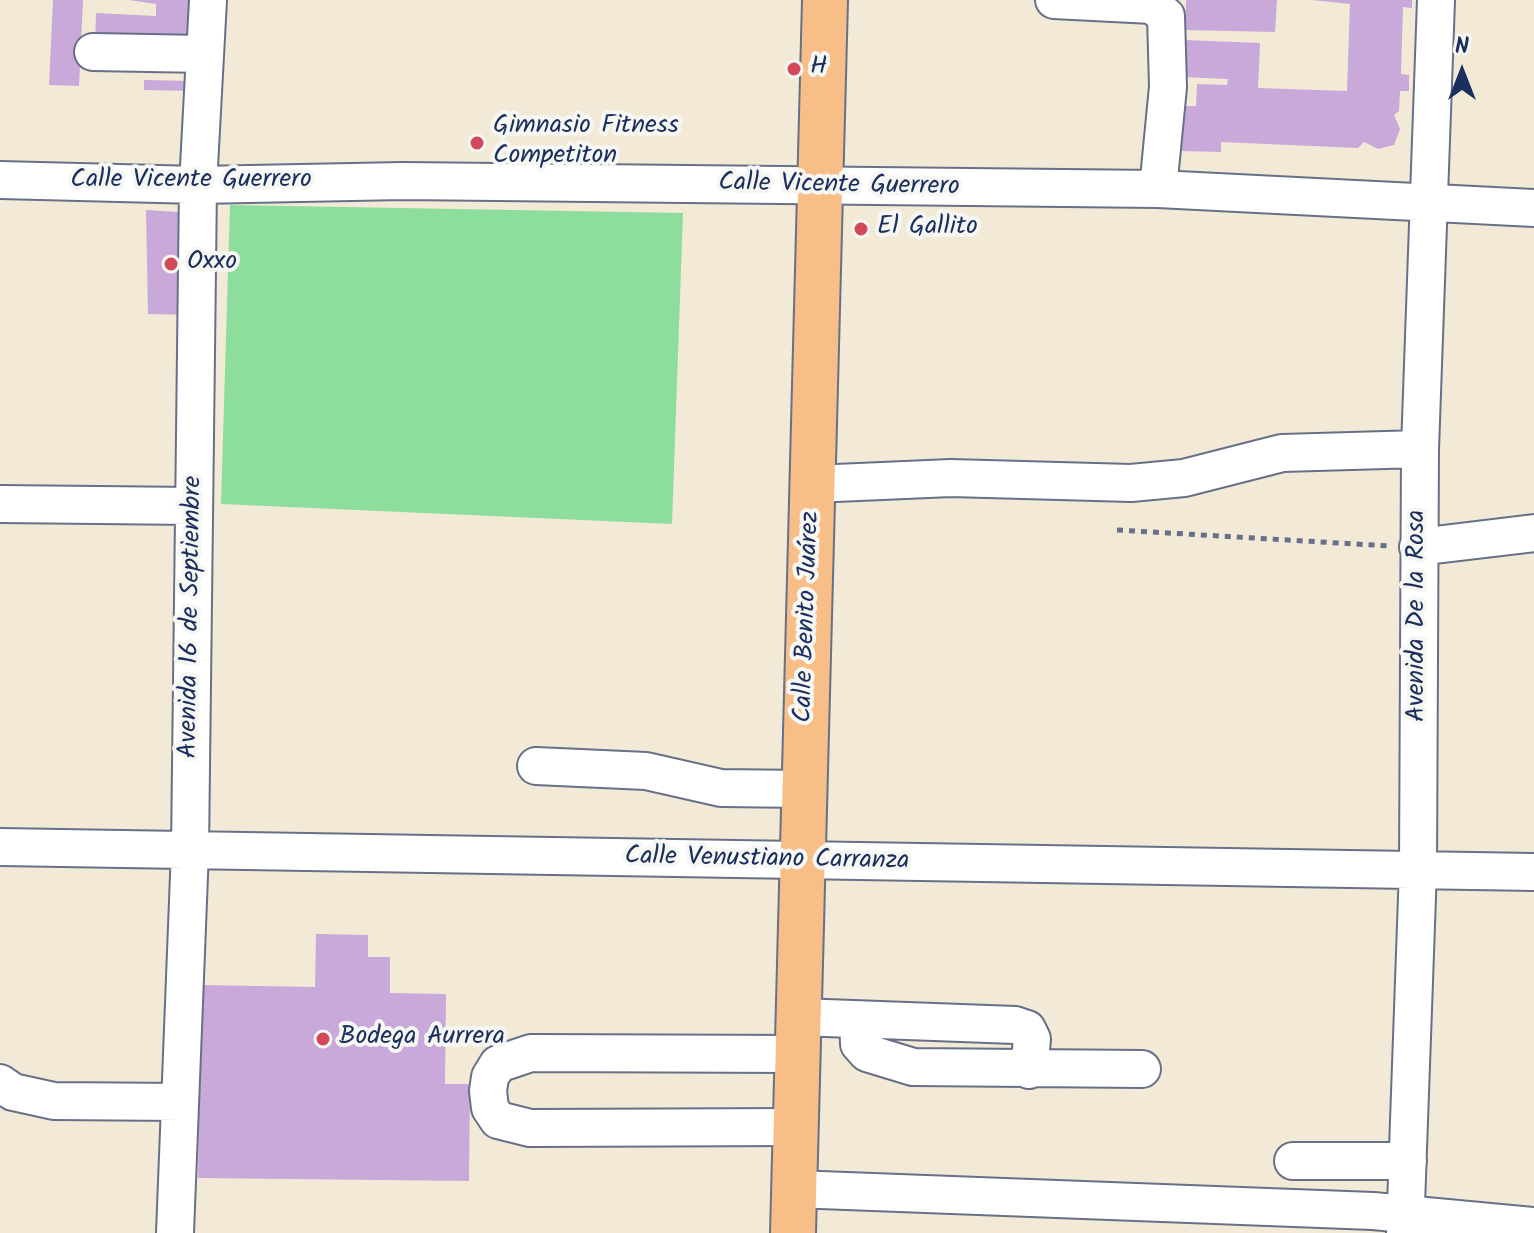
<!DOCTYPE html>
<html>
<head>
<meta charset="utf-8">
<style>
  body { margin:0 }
  #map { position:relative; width:1534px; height:1233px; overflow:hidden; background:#f2ead7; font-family:Kalam,sans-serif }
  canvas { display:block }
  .north { position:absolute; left:1422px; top:32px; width:80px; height:80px; -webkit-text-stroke:6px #f6f6f2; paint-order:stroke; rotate:0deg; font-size:22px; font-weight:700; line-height:32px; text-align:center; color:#1b2f5e }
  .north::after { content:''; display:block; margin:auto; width:28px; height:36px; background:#1b2f5e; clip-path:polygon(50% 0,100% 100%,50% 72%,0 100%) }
</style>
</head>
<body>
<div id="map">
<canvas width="1534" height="1233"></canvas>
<div class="north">N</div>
</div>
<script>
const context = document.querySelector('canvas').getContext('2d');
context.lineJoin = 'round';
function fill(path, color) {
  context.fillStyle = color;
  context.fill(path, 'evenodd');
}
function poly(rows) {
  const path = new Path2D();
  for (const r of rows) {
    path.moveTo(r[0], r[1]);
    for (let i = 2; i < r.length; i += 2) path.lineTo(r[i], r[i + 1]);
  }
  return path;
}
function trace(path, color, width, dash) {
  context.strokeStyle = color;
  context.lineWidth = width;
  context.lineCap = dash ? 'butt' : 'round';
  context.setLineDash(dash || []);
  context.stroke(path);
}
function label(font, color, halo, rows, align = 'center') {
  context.font = font + ' Kalam,sans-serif';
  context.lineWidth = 8;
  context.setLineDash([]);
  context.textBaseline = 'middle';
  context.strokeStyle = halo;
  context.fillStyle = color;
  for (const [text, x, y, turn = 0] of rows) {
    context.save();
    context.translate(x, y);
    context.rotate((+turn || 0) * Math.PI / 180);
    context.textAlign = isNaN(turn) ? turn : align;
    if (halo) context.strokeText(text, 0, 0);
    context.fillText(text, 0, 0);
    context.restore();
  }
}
const green = poly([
  [230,205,683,213,672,524,221,504]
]);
const building = poly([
  [53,0,83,0,79,86,49,85],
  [129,0,194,0,192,38,95,47,96,13,156,16,156,4],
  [1186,0,1277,0,1275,32,1185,30],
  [1312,0,1412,0,1412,8,1403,7,1401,74,1409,75,1409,91,1400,91,1399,111,1394,115,1400,129,1394,145,1378,149,1364,142,1358,148,1221,142,1221,152,1180,151,1182,106,1196,106,1197,84,1227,85,1228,79,1182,77,1184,40,1260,43,1258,88,1347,91,1350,4],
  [144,80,193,81,193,91,144,90],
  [146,210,194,213,197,315,148,314],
  [316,934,368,935,368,957,390,957,390,993,446,994,445,1084,470,1084,469,1181,198,1178,201,985,315,987]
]);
const path = poly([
  [1117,530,1390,546]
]);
const minor = poly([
  [1054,0,1152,5,1166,16,1168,87,1158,189],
  [93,52,205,54],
  [0,180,198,185,403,181,1158,189,1534,208],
  [813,484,951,478,1131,483,1184,478,1282,453,1420,449],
  [0,504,194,506],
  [1418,547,1534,533],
  [536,766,646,771,721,788,805,789],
  [0,847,1534,872],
  [799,1017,1015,1025,1027,1029,1032,1039,1029,1070],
  [858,1021,859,1044,867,1053,913,1067,1142,1069],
  [0,1083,13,1092,54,1101,180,1102],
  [796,1127,530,1128,498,1120,490,1108,488,1091,490,1077,498,1064,531,1053,798,1054],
  [1293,1161,1408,1161],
  [794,1189,1373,1211,1534,1226],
  [175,1233,190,850,198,185,208,0],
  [1405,1233,1418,869,1420,449,1436,0]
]);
const major = poly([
  [793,1233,825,0]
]);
const markers = [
  [794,69,8,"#d1495b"],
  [477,143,8,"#d1495b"],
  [861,229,8,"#d1495b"],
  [171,264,8,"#d1495b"],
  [323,1039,8,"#d1495b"]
];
const poiNames = [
  ["H",810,69],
  ["Gimnasio Fitness",493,128],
  ["Competiton",493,158],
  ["El Gallito",877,229],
  ["Oxxo",187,264],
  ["Bodega Aurrera",339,1039]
];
const streetNames = [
  ["Calle Vicente Guerrero",191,182],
  ["Calle Vicente Guerrero",839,187,1],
  ["Avenida De la Rosa",1419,616,-90],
  ["Avenida 16 de Septiembre",193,617,-89],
  ["Calle Benito Juárez",809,617,-88],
  ["Calle Venustiano Carranza",767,861,1]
];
fill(green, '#8ddd9c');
fill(building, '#c8a9d9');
trace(minor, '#667088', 40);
trace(major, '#667088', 48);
trace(path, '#667088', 5, [6, 6]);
trace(minor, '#fff', 36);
trace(major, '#f7be87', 44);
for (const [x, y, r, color] of markers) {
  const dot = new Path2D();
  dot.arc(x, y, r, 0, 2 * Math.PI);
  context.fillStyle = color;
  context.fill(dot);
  trace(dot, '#f6f6f2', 3);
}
label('26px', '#1b2f5e', '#f6f6f2', poiNames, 'left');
label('26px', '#1b2f5e', '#f6f6f2', streetNames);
</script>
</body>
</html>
